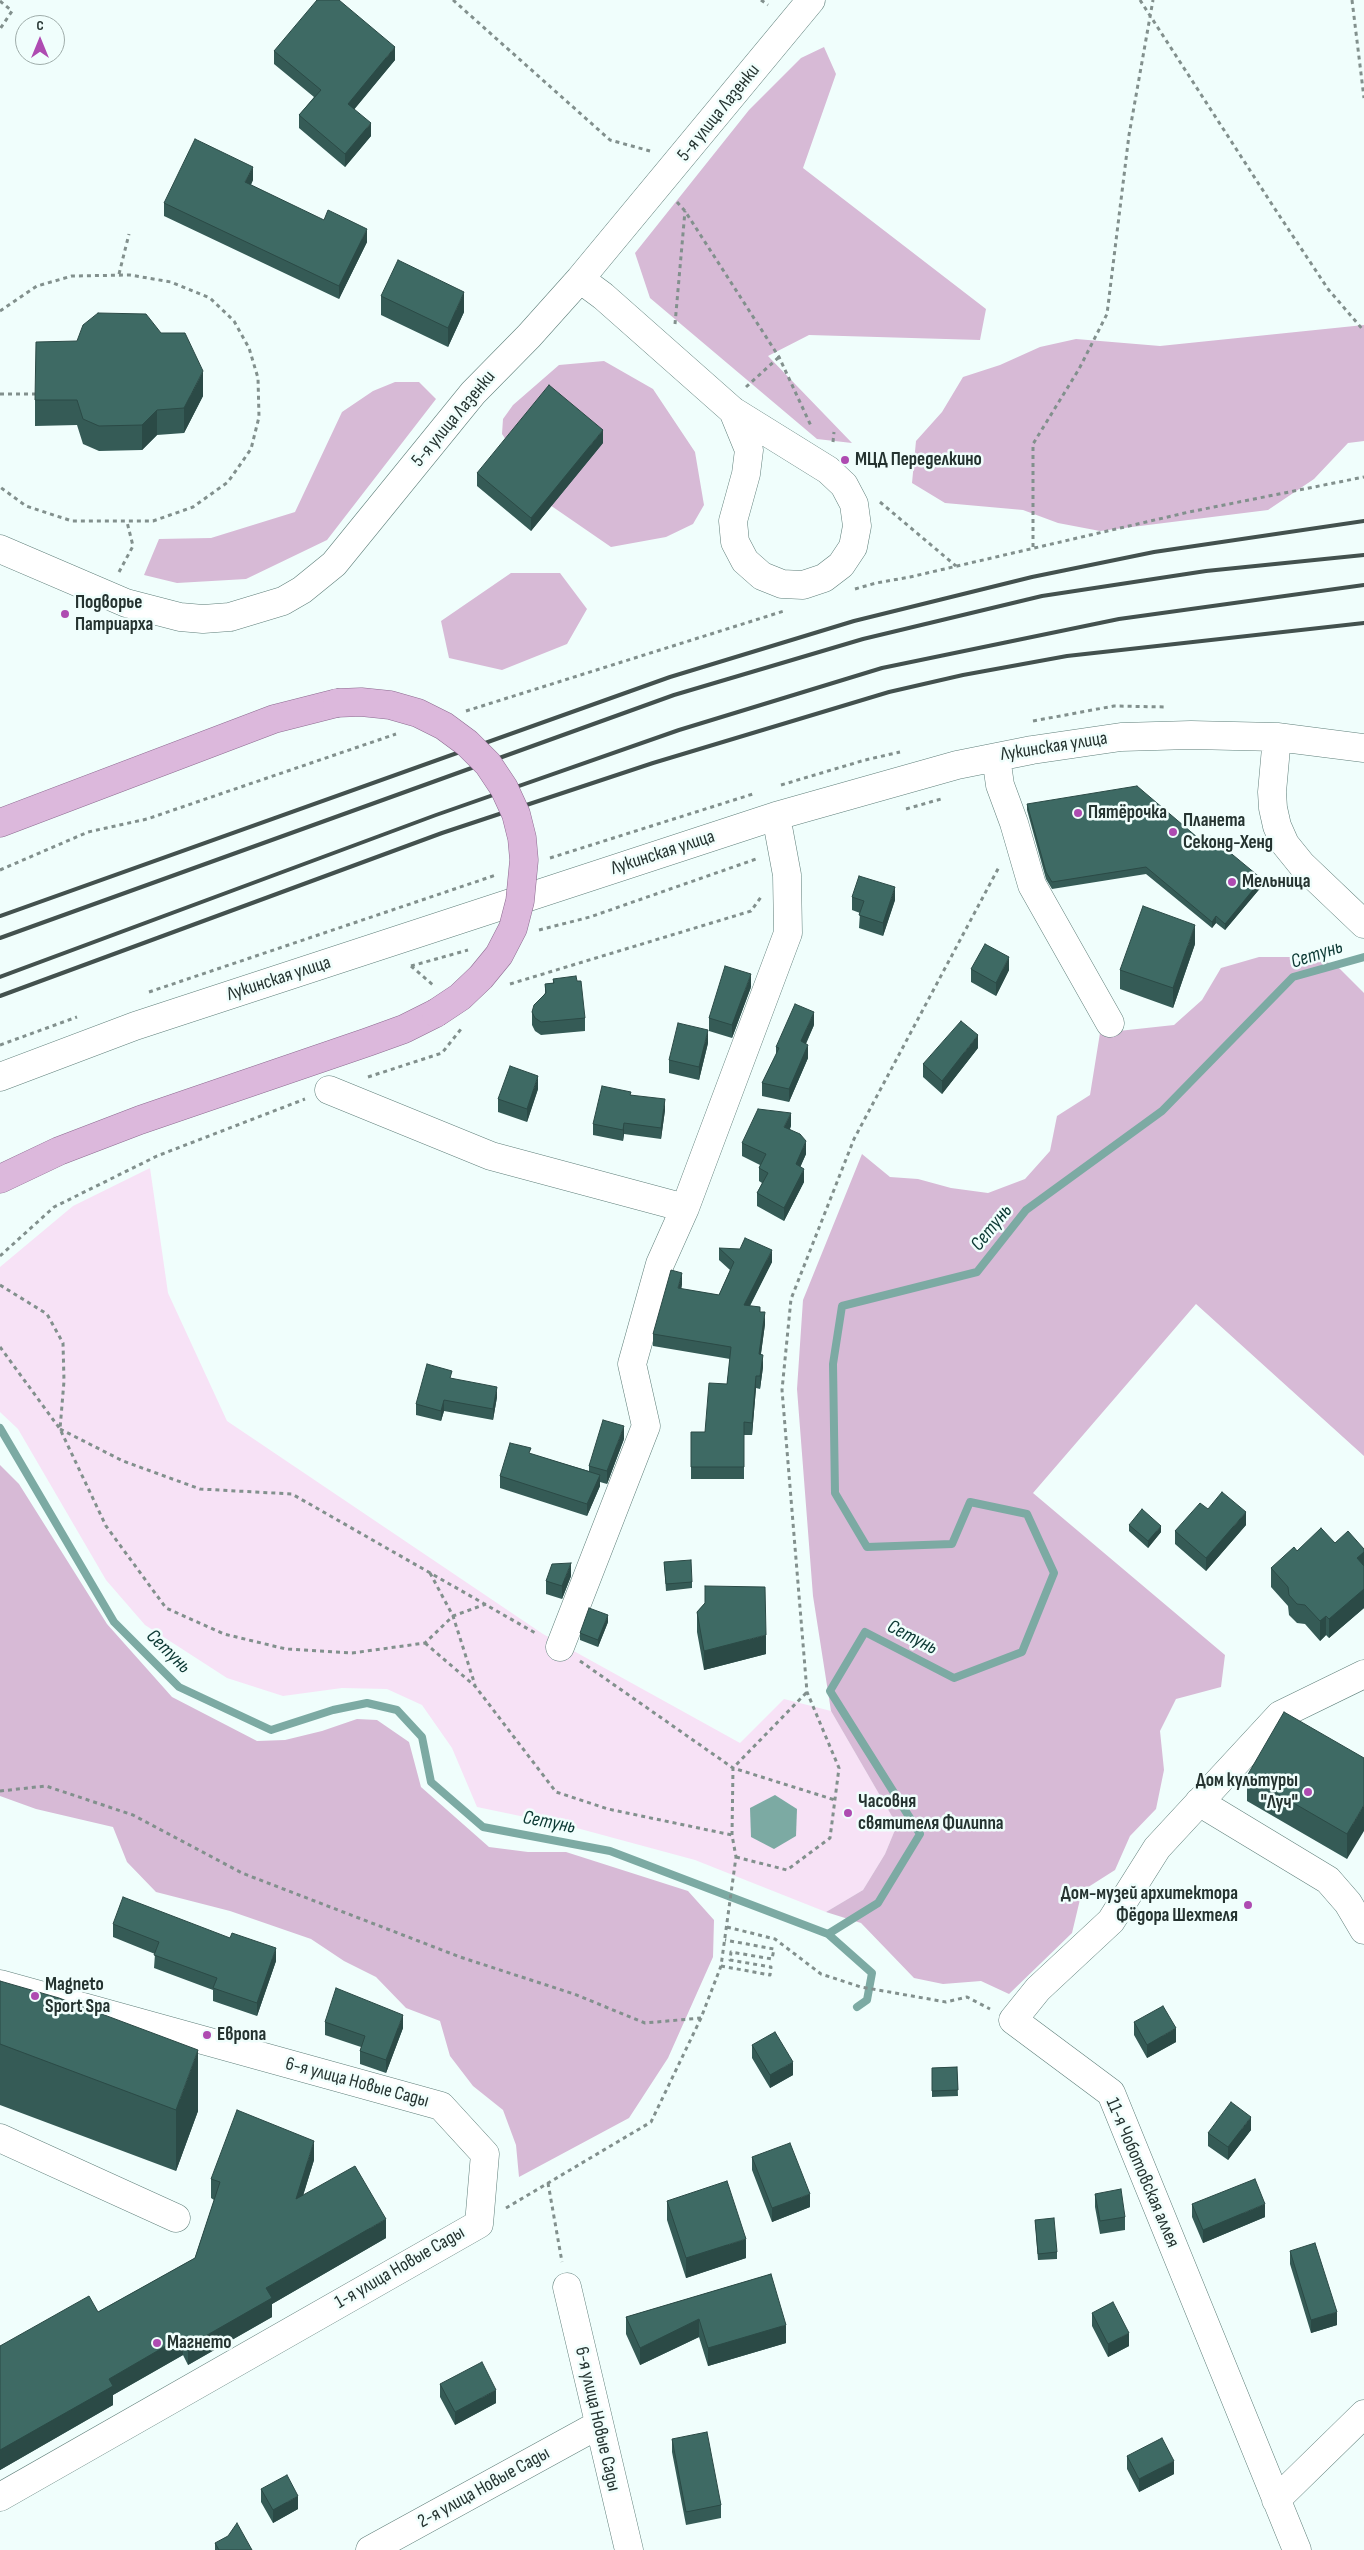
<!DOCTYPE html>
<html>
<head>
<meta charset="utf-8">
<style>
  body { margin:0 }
  #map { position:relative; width:1364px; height:2550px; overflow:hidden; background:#f0fefc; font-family:"Sofia Sans Condensed",sans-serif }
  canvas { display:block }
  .north { position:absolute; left:15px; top:15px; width:50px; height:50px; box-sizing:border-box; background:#f0fefc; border:1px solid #9fadaa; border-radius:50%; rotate:0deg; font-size:14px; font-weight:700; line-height:20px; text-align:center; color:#253330 }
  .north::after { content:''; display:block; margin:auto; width:18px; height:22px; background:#ae4bb1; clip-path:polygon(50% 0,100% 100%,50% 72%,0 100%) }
</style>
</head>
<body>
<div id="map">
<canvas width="1364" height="2550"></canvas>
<div class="north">С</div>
</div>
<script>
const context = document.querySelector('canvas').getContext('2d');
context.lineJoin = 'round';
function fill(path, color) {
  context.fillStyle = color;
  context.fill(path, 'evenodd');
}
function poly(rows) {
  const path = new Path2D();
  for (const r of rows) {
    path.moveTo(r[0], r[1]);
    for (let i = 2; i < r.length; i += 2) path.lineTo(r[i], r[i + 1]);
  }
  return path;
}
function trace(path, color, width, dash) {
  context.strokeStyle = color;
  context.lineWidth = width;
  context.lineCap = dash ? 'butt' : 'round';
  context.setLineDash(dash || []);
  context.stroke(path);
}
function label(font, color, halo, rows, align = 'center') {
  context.font = font + ' "Sofia Sans Condensed",sans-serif';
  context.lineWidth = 5;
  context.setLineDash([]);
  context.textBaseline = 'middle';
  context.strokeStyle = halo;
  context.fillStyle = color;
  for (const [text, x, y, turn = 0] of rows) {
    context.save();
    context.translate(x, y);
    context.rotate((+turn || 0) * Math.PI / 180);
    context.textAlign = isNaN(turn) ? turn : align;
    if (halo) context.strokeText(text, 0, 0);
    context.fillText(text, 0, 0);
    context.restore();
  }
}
const green = poly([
  [150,1168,168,1293,227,1421,543,1634,740,1743,784,1699,831,1711,897,1825,885,1854,863,1890,826,1912,695,1860,573,1827,477,1807,452,1748,422,1705,387,1689,342,1688,283,1696,227,1678,145,1625,106,1580,18,1429,0,1412,0,1267,73,1206]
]);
const forest = poly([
  [824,47,836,74,803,168,986,309,980,340,809,335,768,356,852,443,817,439,650,298,635,253,749,110,801,58],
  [1364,325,1364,441,1348,443,1314,479,1268,510,1100,531,1058,523,1023,510,945,503,912,483,916,441,942,412,963,377,1000,365,1040,347,1076,339,1160,346],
  [604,361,653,389,695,452,704,505,693,524,666,537,611,547,550,505,502,434,503,419,513,405,559,365],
  [395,382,419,382,436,399,327,540,246,579,177,583,144,575,159,539,211,538,295,512,342,412,373,391],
  [511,573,560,573,587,609,567,644,502,670,449,658,441,621],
  [1259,957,1298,957,1335,964,1364,993,1364,1456,1196,1304,1033,1493,1225,1655,1221,1687,1176,1699,1160,1731,1164,1770,1156,1809,1130,1836,1115,1870,1082,1891,1072,1933,1009,1994,981,1981,943,1984,914,1978,861,1923,826,1912,863,1890,885,1854,897,1825,831,1711,813,1596,797,1389,803,1300,862,1154,890,1177,918,1179,951,1188,988,1193,1025,1179,1050,1151,1057,1116,1090,1095,1100,1033,1174,1025,1202,1000,1221,968],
  [0,1465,19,1484,107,1624,172,1697,257,1741,285,1740,322,1731,357,1719,377,1720,409,1742,421,1787,489,1847,528,1852,566,1852,688,1891,714,1920,713,1957,668,2058,629,2118,519,2177,516,2145,503,2110,473,2086,450,2056,440,2021,406,2008,376,1977,344,1961,311,1939,230,1911,156,1892,127,1862,113,1827,36,1809,0,1796]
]);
const water = poly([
  [775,1795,797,1809,796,1836,774,1849,751,1837,750,1808]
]);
const stream = poly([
  [0,1428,114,1622,179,1687,271,1730,333,1710,367,1703,397,1710,422,1737,431,1782,483,1827,610,1851,828,1934,878,1903,920,1834,830,1691,865,1632,954,1678,1022,1652,1054,1573,1027,1514,970,1502,952,1544,867,1547,835,1493,833,1364,842,1306,977,1272,1026,1210,1162,1111,1293,977,1364,957],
  [828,1934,872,1973,867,2000,857,2007]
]);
const path = poly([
  [453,0,610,140,650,151],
  [761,0,768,5],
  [1140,0,1273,206,1328,289,1364,331],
  [1352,0,1364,98],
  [0,1,12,11,0,29],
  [677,202,685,211,779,357,812,428],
  [119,274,129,234],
  [0,311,37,286,72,276,130,275,171,282,210,298,234,321,249,348,258,378,259,417,251,449,228,482,193,507,153,521,72,521,26,506,0,487],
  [675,324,685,211],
  [746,387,779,357],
  [0,394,35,394],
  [833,442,834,432],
  [880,502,956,566],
  [1033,547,1033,444,1079,369,1107,314,1129,135,1153,0],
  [119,572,133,546,127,522],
  [855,589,876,583,910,577,1189,512,1364,477],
  [466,711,784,611],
  [1033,721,1114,706,1167,707],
  [781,785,865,760,900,752],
  [906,809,941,799],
  [550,858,756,793],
  [0,870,88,832,147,819,396,734],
  [539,930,590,917,759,858],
  [411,966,468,950],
  [411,966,433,985],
  [510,984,751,911,761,897],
  [149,992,496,875],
  [0,1045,77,1017],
  [368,1077,442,1053,461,1029],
  [0,1256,54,1207,157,1156,305,1099],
  [0,1285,47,1314,63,1343,64,1381,60,1429],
  [0,1347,60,1429,106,1526,166,1608,224,1634,286,1649,352,1653,425,1643,453,1616,486,1604],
  [60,1429,123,1461,200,1489,292,1494,537,1634],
  [430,1573,453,1616,475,1685],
  [425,1643,475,1686,556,1792,608,1809,732,1835],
  [580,1661,733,1768,835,1800],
  [0,1791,46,1786,133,1815,242,1873,460,1957,574,1994,645,2023,701,2018],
  [736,1857,787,1870,830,1838,839,1768,807,1692,782,1390,791,1299,854,1139,999,867],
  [727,1927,775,1939,821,1974,861,1987,946,2002,967,1997,990,2009],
  [721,1966,770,1975,771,1967,730,1960,731,1952,772,1959,774,1949,725,1940],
  [548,2183,562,2262],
  [506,2208,651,2122,701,2018,721,1966,736,1857,732,1835,733,1768,807,1692]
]);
const minor = poly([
  [580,279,603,296,733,411,828,470,844,485,854,504,857,526,853,547,841,565,824,578,803,585,782,584,762,576,745,561,735,542,733,521,746,474,749,450,733,411],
  [0,549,126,603,180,617,203,619,230,617,283,601,302,590,334,564,473,393,529,336,580,279,811,0],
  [1277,737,1272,792,1273,808,1277,826,1285,844,1302,865,1364,924],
  [996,757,1000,785,1014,823,1032,885,1110,1023],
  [0,1077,135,1026,776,816,957,765,1032,750,1121,737,1191,735,1277,737,1364,748],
  [329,1090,491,1156,685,1208],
  [560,1647,646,1426,632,1364,660,1264,685,1208,788,933,787,875,776,816],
  [1199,1802,1328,1880,1348,1903,1364,1930],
  [0,1984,441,2106,485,2154,479,2224,0,2497],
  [0,2138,176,2218],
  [567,2287,629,2550],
  [1276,2500,1364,2414],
  [370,2550,598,2425],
  [1297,2550,1111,2093,1013,2020,1038,1989,1111,1921,1157,1848,1280,1715,1364,1674]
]);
const major = poly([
  [0,823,274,719,337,703],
  [0,1179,59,1151,140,1120,368,1042,404,1029,436,1013]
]);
const rail = poly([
  [0,916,670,677,854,621,1032,577,1154,552,1364,521],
  [0,938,674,695,863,639,1042,596,1206,571,1364,555],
  [0,977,436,815,679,730,882,668,1119,619,1364,585],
  [0,996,442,833,653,763,889,692,963,675,1067,656,1364,623]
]);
const majorBridge = poly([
  [337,703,361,702,390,705,418,713,444,726,467,743,488,764,504,788,516,814,522,838,524,860,520,901,513,928,499,955,481,977,460,997,436,1013]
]);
const wall = poly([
  [274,51,395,60,354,109,371,136,345,167,299,128,299,115,314,97,274,64],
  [253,180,251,185,367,242,339,299,164,216,164,203],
  [381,296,464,312,448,347,381,315],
  [203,396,184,433,157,435,142,450,99,451,83,444,77,425,35,426,35,400],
  [603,443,531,531,477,486,477,473],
  [1027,804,1204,843,1262,886,1225,930,1216,923,1212,928,1146,874,1052,889,1046,879,1027,810],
  [852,897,895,900,883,936,859,928,860,913,852,910],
  [1195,944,1173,1008,1120,989,1120,970],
  [971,969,1009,970,996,996,971,982],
  [553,979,585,1018,585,1031,541,1035,535,1031,532,1025,532,1012,545,993,545,984,553,983],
  [751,987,732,1038,709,1031,709,1018],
  [814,1025,806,1044,808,1058,789,1102,762,1096,762,1083,776,1055,776,1047],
  [708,1043,699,1080,669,1073,669,1060],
  [978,1048,942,1094,923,1077,923,1064],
  [538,1089,527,1122,498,1112,498,1099],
  [631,1095,665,1110,661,1139,624,1134,623,1141,593,1135,593,1124],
  [791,1126,790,1129,806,1154,800,1167,804,1182,784,1221,757,1206,757,1193,762,1183,759,1181,759,1168,760,1165,742,1156,742,1143],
  [719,1248,772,1262,750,1306,760,1312,765,1324,761,1354,763,1367,760,1389,756,1388,752,1435,744,1435,744,1479,691,1479,691,1432,705,1432,727,1384,730,1359,653,1346,653,1334,682,1285,681,1289,719,1295,730,1270,719,1260],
  [452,1378,497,1397,493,1420,444,1411,441,1421,416,1415,416,1404],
  [624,1439,607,1484,600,1482,600,1486,587,1516,500,1488,500,1476,531,1454,589,1471,589,1466],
  [1129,1525,1161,1532,1148,1548,1129,1531],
  [1246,1525,1206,1571,1175,1544,1175,1531],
  [1335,1543,1364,1549,1364,1608,1329,1638,1326,1635,1320,1641,1305,1624,1297,1623,1289,1615,1288,1606,1271,1587,1271,1568,1297,1551],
  [664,1562,692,1582,692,1588,666,1591],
  [571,1576,562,1599,546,1594,546,1581],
  [705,1603,766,1654,704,1670,697,1632,697,1612],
  [608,1622,598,1647,580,1640,580,1633],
  [1364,1758,1347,1859,1247,1801,1247,1776],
  [113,1924,230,1938,276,1961,257,2016,213,2001,213,1990,154,1968,155,1954,113,1937],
  [0,1981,198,2111,176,2171,0,2105],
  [325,2022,403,2028,386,2073,360,2064,360,2051,361,2047,325,2035],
  [1134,2022,1176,2042,1147,2058,1134,2035],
  [752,2045,793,2075,770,2088,752,2058],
  [957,2067,958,2096,932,2097,932,2068],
  [1251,2130,1228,2160,1208,2146,1208,2133],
  [752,2157,810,2207,772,2222,752,2170],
  [314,2160,303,2195,386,2238,272,2304,272,2317,188,2365,183,2355,113,2395,113,2405,0,2470,0,2346,98,2312,195,2258,214,2200,211,2198,211,2179],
  [1095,2194,1125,2217,1125,2230,1100,2234,1095,2207],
  [667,2201,746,2258,686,2278,667,2220],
  [1192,2204,1265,2217,1203,2243,1192,2217],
  [1035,2220,1057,2252,1057,2259,1038,2260],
  [1290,2251,1337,2325,1311,2333,1290,2264],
  [771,2274,786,2343,708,2366,699,2337,640,2365,626,2334,626,2317],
  [1092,2313,1129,2346,1108,2357,1092,2326],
  [440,2384,496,2403,455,2425,440,2397],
  [672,2439,721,2505,721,2518,686,2525,672,2452],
  [1127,2456,1174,2474,1139,2492,1127,2469],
  [261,2489,298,2509,273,2523,261,2502],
  [215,2543,252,2550,215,2550]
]);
const shadedWall = poly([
  [395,47,395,60,348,117,348,104],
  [371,123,371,136,345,167,345,154],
  [253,167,253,180,245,195,245,182],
  [367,229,367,242,339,299,339,286],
  [464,292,464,312,448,347,448,328],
  [203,371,203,396,184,433,184,408],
  [157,410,157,435,142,450,142,425],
  [603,430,603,443,531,531,531,518],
  [1262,879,1262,886,1225,930,1225,924],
  [895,887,895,900,883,936,883,923],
  [1216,916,1216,923,1212,928,1212,922],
  [1195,925,1195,944,1173,1008,1173,988],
  [1009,957,1009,970,996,996,996,983],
  [751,974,751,987,732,1038,732,1025],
  [814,1012,814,1025,801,1054,801,1041],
  [708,1030,708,1043,699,1080,699,1067],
  [978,1035,978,1048,942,1094,942,1081],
  [808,1045,808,1058,789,1102,789,1089],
  [538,1076,538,1089,527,1122,527,1109],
  [665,1099,665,1110,661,1139,661,1128],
  [791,1113,791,1126,784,1140,784,1127],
  [624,1123,624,1134,623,1141,623,1130],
  [806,1141,806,1154,796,1177,796,1164],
  [804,1169,804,1182,784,1221,784,1208],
  [772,1250,772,1262,744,1317,744,1305],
  [682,1273,682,1285,678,1301,678,1288],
  [765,1312,765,1324,759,1367,759,1354],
  [763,1355,763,1367,760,1389,760,1376],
  [756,1376,756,1388,752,1435,752,1423],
  [497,1387,497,1397,493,1420,493,1409],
  [444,1400,444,1411,441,1421,441,1411],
  [624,1426,624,1439,607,1484,607,1471],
  [600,1475,600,1486,587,1516,587,1504],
  [1246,1512,1246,1525,1206,1571,1206,1558],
  [1161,1526,1161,1532,1148,1548,1148,1541],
  [1364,1552,1364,1572,1357,1558],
  [571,1563,571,1576,562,1599,562,1586],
  [1364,1589,1364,1608,1329,1638,1329,1619],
  [608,1615,608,1622,598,1647,598,1640],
  [1326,1616,1326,1635,1320,1641,1320,1621],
  [766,1635,766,1654,704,1670,704,1651],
  [1364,1805,1364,1831,1347,1859,1347,1834],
  [276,1948,276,1961,257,2016,257,2003],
  [403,2015,403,2028,386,2073,386,2060],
  [1176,2028,1176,2042,1147,2058,1147,2045],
  [198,2050,198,2111,176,2171,176,2110],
  [793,2062,793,2075,770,2088,770,2075],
  [1251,2117,1251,2130,1228,2160,1228,2147],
  [314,2141,314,2160,296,2219,296,2199],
  [810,2194,810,2207,772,2222,772,2208],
  [1265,2204,1265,2217,1203,2243,1203,2230],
  [386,2219,386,2238,272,2304,272,2317,188,2365,188,2346,266,2288],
  [746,2239,746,2258,686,2278,686,2258],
  [1337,2312,1337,2325,1311,2333,1311,2320],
  [699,2319,699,2337,640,2365,640,2348],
  [786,2325,786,2343,708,2366,708,2348],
  [1129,2333,1129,2346,1108,2357,1108,2344],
  [183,2336,183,2355,113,2395,113,2405,0,2470,0,2450,109,2379],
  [496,2390,496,2403,455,2425,455,2412],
  [1174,2461,1174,2474,1139,2492,1139,2479],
  [298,2496,298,2509,273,2523,273,2510]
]);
const building = poly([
  [317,0,339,0,395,47,348,104,371,123,345,154,299,115,321,90,274,51,317,0],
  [195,139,253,167,245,182,324,220,328,210,367,229,339,286,164,203,195,139],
  [398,260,464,292,448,328,381,296,398,260],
  [98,313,146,314,161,333,185,333,203,371,184,408,157,410,142,425,99,426,83,419,77,400,35,400,36,342,77,341,83,325,98,313],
  [549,385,603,430,531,518,477,473,549,385],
  [1137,786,1204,843,1210,836,1262,879,1225,924,1216,916,1212,922,1146,867,1052,882,1046,872,1027,804,1137,786],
  [859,876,895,887,883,923,859,915,864,901,852,897,859,876],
  [1143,906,1195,925,1173,988,1120,970,1143,906],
  [985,944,1009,957,996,983,971,969,985,944],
  [725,966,751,974,732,1025,709,1018,725,966],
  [576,976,577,981,581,981,585,1018,541,1022,535,1018,532,1012,534,1005,546,993,545,984,554,983,553,979,576,976],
  [795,1004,814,1012,801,1041,808,1045,789,1089,762,1083,779,1048,776,1047,795,1004],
  [961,1021,978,1035,942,1081,923,1064,961,1021],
  [678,1023,708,1030,699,1067,669,1060,678,1023],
  [510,1066,538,1076,527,1109,498,1099,510,1066],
  [602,1086,631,1092,630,1095,665,1099,661,1128,624,1123,623,1130,593,1124,602,1086],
  [758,1109,791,1113,784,1127,800,1134,806,1141,796,1164,804,1169,784,1208,757,1193,768,1173,759,1168,766,1154,742,1143,758,1109],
  [745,1238,772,1250,744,1305,760,1307,760,1312,765,1312,759,1354,763,1355,760,1376,756,1376,752,1423,744,1422,744,1467,691,1467,691,1432,705,1432,709,1383,727,1384,731,1347,653,1334,671,1270,682,1273,678,1288,719,1295,734,1262,719,1248,740,1249,745,1238],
  [427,1364,452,1371,450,1378,497,1387,493,1409,444,1400,441,1411,416,1404,427,1364],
  [603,1420,624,1426,607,1471,589,1466,603,1420],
  [510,1443,531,1448,529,1453,600,1475,587,1504,500,1476,510,1443],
  [1222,1492,1246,1512,1206,1558,1175,1531,1200,1503,1208,1509,1222,1492],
  [1142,1509,1161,1526,1148,1541,1129,1525,1142,1509],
  [1321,1528,1335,1543,1348,1531,1364,1549,1364,1552,1357,1558,1364,1566,1364,1589,1329,1619,1326,1616,1320,1621,1305,1605,1297,1604,1289,1595,1288,1587,1271,1568,1294,1547,1297,1551,1321,1528],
  [691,1560,692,1582,666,1584,664,1562,691,1560],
  [571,1563,562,1586,546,1581,552,1564,571,1563],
  [705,1586,765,1587,766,1635,704,1651,697,1612,705,1603,705,1586],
  [589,1608,608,1615,598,1640,580,1633,589,1608],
  [1284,1712,1364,1758,1364,1805,1347,1834,1247,1776,1284,1712],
  [123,1897,230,1938,232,1933,276,1948,257,2003,213,1988,217,1978,154,1955,159,1942,113,1924,123,1897],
  [0,1981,59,1998,198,2050,176,2110,0,2044,0,1981],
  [336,1988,403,2015,386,2060,360,2051,365,2036,325,2022,336,1988],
  [1163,2006,1176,2028,1147,2045,1134,2022,1163,2006],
  [775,2032,793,2062,770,2075,752,2045,775,2032],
  [957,2067,958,2090,932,2091,932,2068,957,2067],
  [1231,2102,1251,2117,1228,2147,1208,2133,1231,2102],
  [237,2110,314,2141,296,2199,355,2166,386,2219,266,2288,272,2298,188,2346,183,2336,109,2379,113,2386,0,2450,0,2346,89,2296,98,2312,195,2258,220,2182,211,2179,237,2110],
  [790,2143,810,2194,772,2208,752,2157,790,2143],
  [1255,2179,1265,2204,1203,2230,1192,2204,1255,2179],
  [727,2181,746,2239,686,2258,667,2201,727,2181],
  [1121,2189,1125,2217,1100,2221,1095,2194,1121,2189],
  [1054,2218,1057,2252,1038,2254,1035,2220,1054,2218],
  [1315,2243,1337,2312,1311,2320,1290,2251,1315,2243],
  [771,2274,786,2325,708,2348,699,2319,640,2348,626,2317,771,2274],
  [1113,2302,1129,2333,1108,2344,1092,2313,1113,2302],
  [482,2362,496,2390,455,2412,440,2384,482,2362],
  [707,2432,721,2505,686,2512,672,2439,707,2432],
  [1162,2438,1174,2461,1139,2479,1127,2456,1162,2438],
  [287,2475,298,2496,273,2510,261,2489,287,2475],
  [237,2523,252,2550,219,2550,215,2543,228,2536,237,2523]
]);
const markers = [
  [845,460,5,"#ae4bb1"],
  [65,614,5,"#ae4bb1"],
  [1078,813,5,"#ae4bb1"],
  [1173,832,5,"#ae4bb1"],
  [1232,882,5,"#ae4bb1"],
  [1308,1792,5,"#ae4bb1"],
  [848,1813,5,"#ae4bb1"],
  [1248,1905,5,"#ae4bb1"],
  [35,1996,5,"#ae4bb1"],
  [207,2035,5,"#ae4bb1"],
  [157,2343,5,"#ae4bb1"]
];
const streetNames = [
  ["5-я улица Лазенки",719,113,-51],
  ["5-я улица Лазенки",454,419,-50],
  ["Лукинская улица",1054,747,-9],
  ["Лукинская улица",663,853,-18],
  ["Лукинская улица",279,979,-18],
  ["6-я улица Новые Сады",357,2083,15],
  ["11-я Чоботовская аллея",1142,2173,67],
  ["1-я улица Новые Сады",400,2268,-30],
  ["6-я улица Новые Сады",597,2419,77],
  ["2-я улица Новые Сады",484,2488,-29]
];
const poiNames = [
  ["МЦД Переделкино",855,460],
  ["Подворье",75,603],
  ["Патриарха",75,625],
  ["Пятёрочка",1088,813],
  ["Планета",1183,821],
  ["Секонд-Хенд",1183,843],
  ["Мельница",1242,882],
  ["Дом культуры",1298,1781,"right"],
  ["\"Луч\"",1298,1803,"right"],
  ["Часовня",858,1802],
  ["святителя Филиппа",858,1824],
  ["Дом-музей архитектора",1238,1894,"right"],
  ["Фёдора Шехтеля",1238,1916,"right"],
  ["Magneto",45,1985],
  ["Sport Spa",45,2007],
  ["Европа",217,2035],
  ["Магнето",167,2343]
];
const waterNames = [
  ["Сетунь",1317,955,-18],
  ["Сетунь",992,1228,-51],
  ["Сетунь",912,1638,27],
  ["Сетунь",168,1652,44],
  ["Сетунь",549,1823,11]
];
fill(green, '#f7e2f6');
fill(forest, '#d7bad6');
fill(water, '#7caaa3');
trace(stream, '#7caaa3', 8);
trace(minor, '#5f7f7a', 29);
trace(major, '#8c6b90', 29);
trace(path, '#82908d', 3, [4, 4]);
trace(minor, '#fff', 28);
trace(major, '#dcb8dc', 28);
trace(rail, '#43514e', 4);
trace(majorBridge, '#8c6b90', 29, []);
trace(majorBridge, '#dcb8dc', 28);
fill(wall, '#355b56');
fill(shadedWall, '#2b4a46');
fill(building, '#3e6a64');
trace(building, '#2b4a46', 1);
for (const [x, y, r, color] of markers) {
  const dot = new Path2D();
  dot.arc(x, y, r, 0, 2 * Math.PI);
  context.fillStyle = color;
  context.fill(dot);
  trace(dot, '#f0fefc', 2);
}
label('19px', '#253330', '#f0fefc', streetNames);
label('bold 19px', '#253330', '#f0fefc', poiNames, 'left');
label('italic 20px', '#0c3934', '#f0fefc', waterNames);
</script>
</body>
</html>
